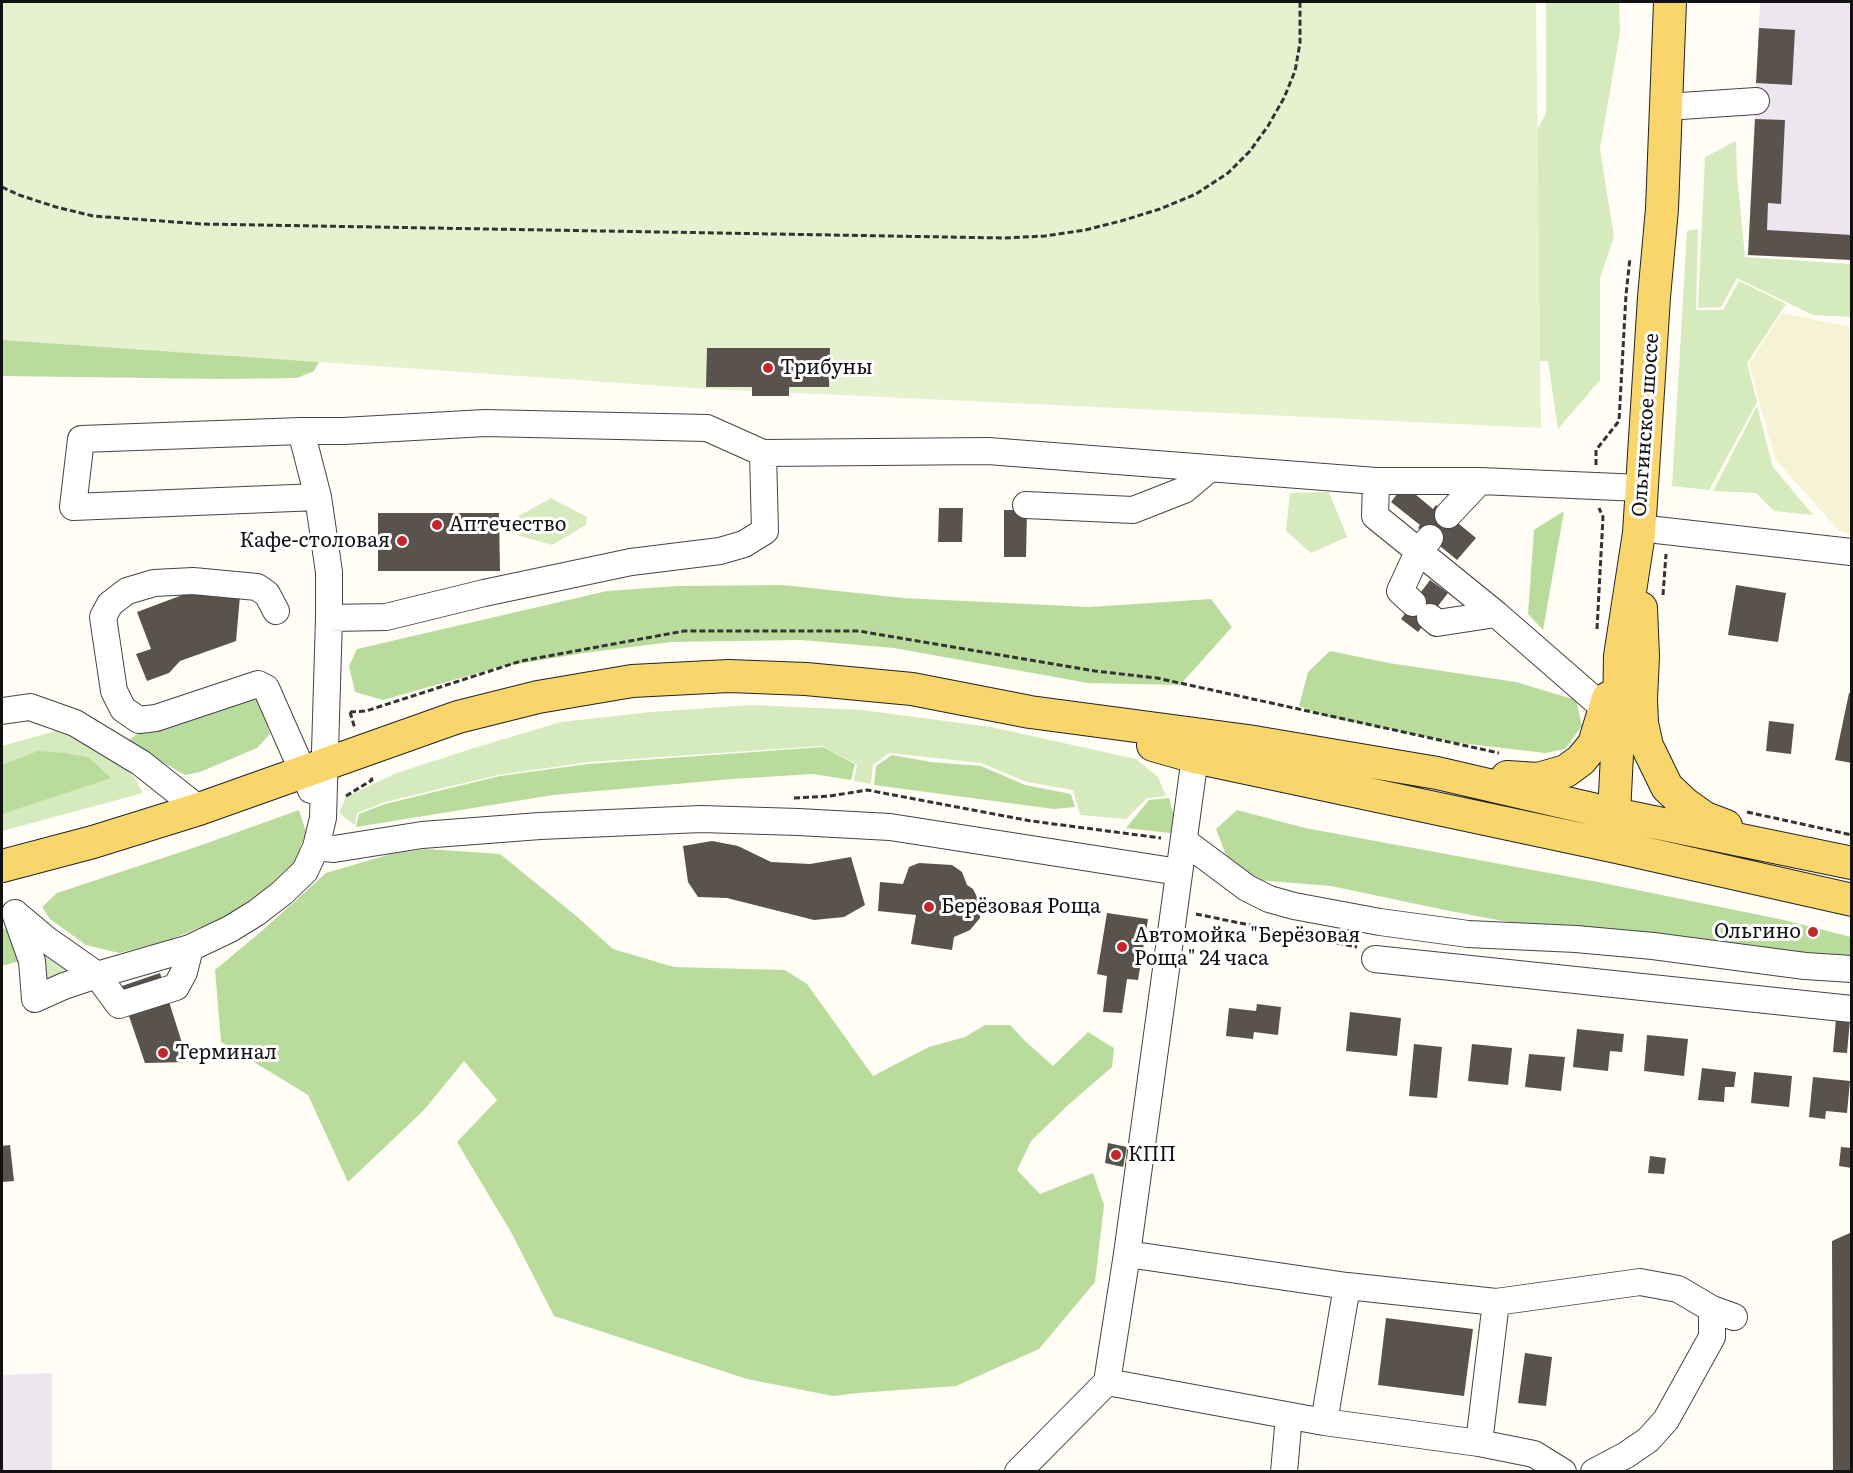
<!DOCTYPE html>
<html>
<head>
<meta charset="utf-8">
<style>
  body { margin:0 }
  #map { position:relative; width:1853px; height:1473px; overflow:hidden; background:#fffdf5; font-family:Literata,serif }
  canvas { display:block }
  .frame { position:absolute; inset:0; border:3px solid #111; pointer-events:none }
</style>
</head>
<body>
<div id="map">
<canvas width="1853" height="1473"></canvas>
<div class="frame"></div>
</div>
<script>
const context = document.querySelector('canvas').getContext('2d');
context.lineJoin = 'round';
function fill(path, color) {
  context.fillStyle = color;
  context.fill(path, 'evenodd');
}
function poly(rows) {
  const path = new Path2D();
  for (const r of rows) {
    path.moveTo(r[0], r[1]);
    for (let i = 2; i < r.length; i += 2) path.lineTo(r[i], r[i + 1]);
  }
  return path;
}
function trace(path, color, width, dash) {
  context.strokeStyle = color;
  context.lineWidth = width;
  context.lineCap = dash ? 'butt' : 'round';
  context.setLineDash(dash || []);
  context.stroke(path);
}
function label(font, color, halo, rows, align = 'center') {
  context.font = font + ' Literata,serif';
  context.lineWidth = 6;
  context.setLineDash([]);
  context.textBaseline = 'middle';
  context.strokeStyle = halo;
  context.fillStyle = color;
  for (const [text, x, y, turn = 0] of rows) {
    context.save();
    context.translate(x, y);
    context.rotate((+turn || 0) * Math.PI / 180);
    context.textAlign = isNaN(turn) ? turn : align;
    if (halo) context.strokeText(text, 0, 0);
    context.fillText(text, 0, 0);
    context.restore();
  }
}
const industrial = poly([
  [1760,2,1851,2,1851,260,1748,255],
  [52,1373,52,1471,2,1471,2,1375]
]);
const farmland = poly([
  [1782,313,1851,327,1851,534,1839,531,1775,459,1749,364]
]);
const green = poly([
  [1546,2,1619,2,1620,32,1600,149,1614,237,1600,278,1600,380,1558,429,1548,361,1488,362,1506,191,1546,113],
  [1736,141,1737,174,1745,257,1851,264,1851,317,1813,315,1737,278,1721,307,1698,308,1705,157],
  [1698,229,1696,310,1723,310,1739,281,1786,304,1747,363,1757,402,1709,490,1672,486,1687,231],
  [1757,406,1773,467,1813,515,1774,511,1756,493,1713,491],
  [1329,492,1347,537,1311,553,1286,531,1290,493],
  [551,498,587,517,586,525,552,545,517,535,517,517],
  [751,705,862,710,991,727,1136,759,1158,777,1166,796,1147,798,1126,819,1080,815,1073,790,1027,782,981,763,889,753,873,765,871,784,854,781,857,764,822,746,589,762,498,775,385,802,357,813,355,825,339,813,346,797,394,774,474,748,561,722,651,712],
  [66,728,97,745,134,777,143,793,2,831,2,746],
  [34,936,71,972,43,982]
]);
const forest = poly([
  [2,282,323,355,314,371,297,378,222,379,2,376],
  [1564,511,1543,630,1528,614,1534,530],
  [783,585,903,598,1089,607,1211,599,1232,627,1180,685,1088,683,894,648,801,640,671,642,584,653,499,667,383,700,355,692,349,666,357,649,607,591,678,586],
  [1330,651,1389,663,1516,682,1576,700,1582,726,1565,749,1545,753,1452,742,1328,717,1299,706,1308,672],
  [255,697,261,706,270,734,257,748,200,772,185,775,127,742,150,724],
  [823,747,855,764,851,780,813,774,732,779,553,795,356,827,359,814,385,804,500,776,588,764],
  [38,751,64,753,88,757,111,778,2,814,2,765],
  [892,755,931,762,981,766,1025,785,1071,794,1075,807,1054,809,874,785,876,766],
  [1169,798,1179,834,1126,828,1149,800],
  [299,810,306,832,294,864,265,893,219,920,166,941,119,953,86,945,50,919,42,907,57,893,199,846],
  [1237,810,1305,828,1598,882,1784,920,1851,937,1851,962,1545,929,1445,910,1331,886,1257,880,1226,855,1216,829],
  [426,849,500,854,575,915,613,949,674,967,785,970,807,984,873,1076,929,1047,965,1037,985,1025,1010,1025,1024,1040,1053,1066,1088,1032,1114,1048,1112,1067,1067,1106,1031,1141,1017,1170,1040,1194,1093,1173,1104,1205,1095,1282,1039,1349,956,1386,858,1393,833,1396,747,1379,554,1316,511,1232,457,1142,497,1100,464,1061,424,1110,348,1182,308,1095,221,1042,215,970,263,930,326,873,391,854],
  [2,928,9,930,23,960,2,966]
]);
const pitch = poly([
  [2,2,1536,2,1541,428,692,388,2,340]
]);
const building = poly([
  [1759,28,1795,30,1792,85,1756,83],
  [1755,119,1785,120,1781,204,1768,203,1767,230,1852,235,1852,260,1748,255],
  [707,348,830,348,829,387,789,387,789,396,752,396,752,387,706,387],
  [1404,485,1433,509,1436,505,1476,538,1457,560,1418,528,1420,525,1391,502],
  [939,508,963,508,962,542,938,542],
  [1004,510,1027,510,1026,557,1004,557],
  [378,513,499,513,500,571,378,571],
  [1430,580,1448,593,1418,632,1401,619],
  [1736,585,1786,593,1778,642,1728,635],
  [193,591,240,596,236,641,180,661,169,673,147,681,136,654,151,649,137,612],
  [1849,693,1852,693,1852,763,1835,760],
  [1769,721,1794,724,1791,754,1766,751],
  [712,841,738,846,771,862,810,864,851,857,865,905,844,917,814,920,727,898,698,897,688,882,683,846],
  [919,863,952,865,962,872,967,885,973,889,980,903,980,918,970,930,954,937,952,950,911,944,916,915,878,911,880,882,903,884,909,867],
  [1107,913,1148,919,1138,980,1127,979,1122,1013,1103,1012,1107,976,1097,974],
  [160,973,188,1062,145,1063,119,987],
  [1257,1004,1281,1007,1278,1035,1254,1032,1253,1039,1226,1036,1229,1008,1256,1011],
  [1350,1012,1401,1018,1397,1056,1346,1051],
  [1836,1019,1850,1020,1847,1053,1833,1052],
  [1577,1029,1624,1034,1622,1052,1610,1051,1608,1071,1573,1067],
  [1647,1035,1688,1039,1684,1076,1644,1071],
  [1414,1044,1442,1047,1437,1098,1409,1096],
  [1472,1044,1512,1048,1508,1085,1468,1081],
  [1529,1054,1565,1057,1561,1091,1525,1087],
  [1702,1068,1736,1072,1734,1087,1725,1087,1724,1102,1698,1100],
  [1754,1072,1792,1076,1789,1107,1751,1103],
  [1813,1077,1850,1081,1847,1113,1826,1111,1825,1119,1809,1117],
  [1108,1143,1127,1147,1123,1167,1105,1163],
  [10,1145,14,1181,2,1182,2,1146],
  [1841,1147,1852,1148,1852,1168,1839,1166],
  [1650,1156,1666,1158,1664,1174,1648,1173],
  [1852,1232,1852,1472,1833,1472,1832,1241],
  [1386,1318,1473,1329,1464,1396,1378,1385],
  [1525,1353,1552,1357,1546,1406,1518,1403]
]);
const path = poly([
  [2,187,19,195,56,207,93,216,202,224,1004,238,1045,236,1085,230,1121,221,1160,209,1196,194,1228,173,1250,151,1268,126,1284,98,1295,71,1300,43,1300,2],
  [1596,465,1596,450,1619,421,1626,295,1630,258],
  [1663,595,1666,554],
  [1597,629,1603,517,1599,508],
  [350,712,366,711,521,661,684,631,859,631,1095,671,1157,678,1499,753],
  [350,712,355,729],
  [346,796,372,780,370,775],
  [794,798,830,796,867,790,1031,821,1161,838],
  [1747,812,1852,835],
  [1196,914,1357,947]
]);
const minor = poly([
  [1666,107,1756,101],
  [1376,481,1375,516,1496,614,1605,709],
  [318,497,73,507,81,439,301,431,343,431,485,423,707,428,763,453,988,451,1376,481,1480,481,1641,488],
  [1026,505,1133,510,1184,490,1209,469],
  [1448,515,1480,481],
  [1639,528,1851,552],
  [1413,603,1400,591,1418,552,1430,538],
  [276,611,267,594,257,587,193,581,154,583,127,591,110,604,103,617,114,691,123,709,139,720,156,718,258,684,266,688,311,790],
  [1430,617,1437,623,1496,614],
  [329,618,386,617,484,593,631,562,720,551,744,544,765,531,763,453],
  [2,711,30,707,75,723,141,763,199,809],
  [1184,841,1247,888,1269,899,1294,906,1380,922,1468,934,1576,939,1653,946,1805,966,1852,969],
  [316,847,334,849,422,835,540,826,701,819,798,822,890,827,1179,872],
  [15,913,32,961,35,999,64,986,97,975,190,948,230,929,256,913,282,893,305,871,316,847,323,818,329,618,329,572,318,497,301,431],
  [16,914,47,940,97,975,119,1005,176,987,184,972,190,948],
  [1375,959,1852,1009],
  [1127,1254,1347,1286,1496,1302,1479,1443],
  [1496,1302,1640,1282,1678,1289,1712,1309,1734,1317],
  [1107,1382,1324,1422,1479,1443,1534,1454,1563,1472],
  [1324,1422,1347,1286],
  [1018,1472,1107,1382,1127,1254,1195,757],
  [1284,1472,1289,1416],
  [1594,1472,1626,1455,1648,1440,1666,1420,1712,1337,1712,1309]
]);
const major = poly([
  [1641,608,1643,656,1641,699,1642,723,1647,746,1667,787,1684,803,1705,818,1726,826],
  [1153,745,1195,757,1617,847,1852,900],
  [1507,777,1538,779,1566,771,1581,760,1594,744,1608,698],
  [1617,847,1614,814,1619,715,1620,656,1639,533,1654,297,1662,209,1670,2],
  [2,866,93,842,199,809,458,717,538,697,632,681,729,676,806,679,912,689,1030,712,1248,741,1437,773,1614,814,1852,863]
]);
const markers = [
  [768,368,6,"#c4262e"],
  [437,525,6,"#c4262e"],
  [402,541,6,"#c4262e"],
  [929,907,6,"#c4262e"],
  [1813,932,6,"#c4262e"],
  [1122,947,6,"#c4262e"],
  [163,1053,6,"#c4262e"],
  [1116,1155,6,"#c4262e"]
];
const poiNames = [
  ["Трибуны",780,368],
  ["Аптечество",449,525],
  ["Кафе-столовая",390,541,"right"],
  ["Берёзовая Роща",941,907],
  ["Ольгино",1801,932,"right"],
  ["Автомойка \"Берёзовая",1134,936],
  ["Роща\" 24 часа",1134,959],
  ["Терминал",175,1053],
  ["КПП",1128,1155]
];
const streetNames = [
  ["Ольгинское шоссе",1646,425,-86]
];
fill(industrial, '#eee6ef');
fill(farmland, '#f6f3d4');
fill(green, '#d5ebbd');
fill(forest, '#b9dc9c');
fill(pitch, '#e6f2cf');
fill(building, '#5a524d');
trace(minor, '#444', 28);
trace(major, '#222', 34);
trace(path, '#333', 3, [6, 3]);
trace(minor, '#fff', 26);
trace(major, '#f9d66b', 32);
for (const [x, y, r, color] of markers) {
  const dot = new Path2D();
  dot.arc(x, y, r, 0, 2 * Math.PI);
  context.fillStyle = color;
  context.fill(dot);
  trace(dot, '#fff', 2);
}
label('20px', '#111', '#fff', poiNames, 'left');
label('20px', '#111', '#fff', streetNames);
</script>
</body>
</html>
